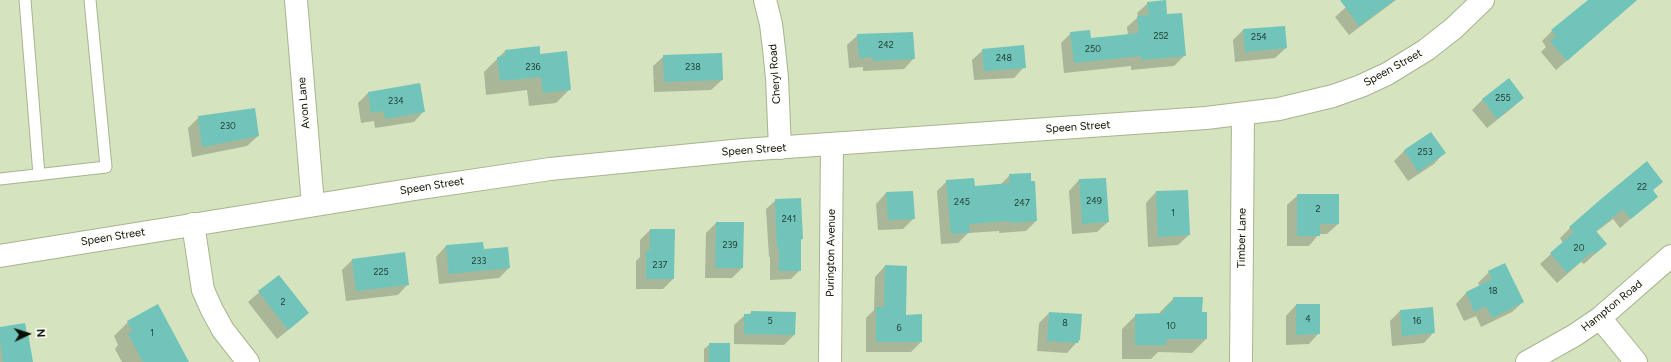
<!DOCTYPE html>
<html>
<head>
<meta charset="utf-8">
<style>
  body { margin:0 }
  #map { position:relative; width:1671px; height:362px; overflow:hidden; background:#d5e4be; font-family:Figtree,sans-serif }
  canvas { display:block }
  .north { position:absolute; left:8px; top:314px; width:40px; height:40px; -webkit-text-stroke:3px #fefffb; paint-order:stroke; rotate:86deg; font-size:11px; font-weight:700; line-height:16px; text-align:center; color:#0b0f04 }
  .north::after { content:''; display:block; margin:auto; width:14px; height:18px; background:#0b0f04; clip-path:polygon(50% 0,100% 100%,50% 72%,0 100%) }
</style>
</head>
<body>
<div id="map">
<canvas width="1671" height="362"></canvas>
<div class="north">N</div>
</div>
<script>
const context = document.querySelector('canvas').getContext('2d');
context.lineJoin = 'round';
function fill(path, color) {
  context.fillStyle = color;
  context.fill(path, 'evenodd');
}
function poly(rows) {
  const path = new Path2D();
  for (const r of rows) {
    path.moveTo(r[0], r[1]);
    for (let i = 2; i < r.length; i += 2) path.lineTo(r[i], r[i + 1]);
  }
  return path;
}
function trace(path, color, width, dash) {
  context.strokeStyle = color;
  context.lineWidth = width;
  context.lineCap = dash ? 'butt' : 'round';
  context.setLineDash(dash || []);
  context.stroke(path);
}
function label(font, color, halo, rows, align = 'center') {
  context.font = font + ' Figtree,sans-serif';
  context.lineWidth = 3;
  context.setLineDash([]);
  context.textBaseline = 'middle';
  context.strokeStyle = halo;
  context.fillStyle = color;
  for (const [text, x, y, turn = 0] of rows) {
    context.save();
    context.translate(x, y);
    context.rotate((+turn || 0) * Math.PI / 180);
    context.textAlign = isNaN(turn) ? turn : align;
    if (halo) context.strokeText(text, 0, 0);
    context.fillText(text, 0, 0);
    context.restore();
  }
}
const shadow = poly([
  [1354,0,1396,0,1349,35,1335,17],
  [1595,0,1637,0,1556,70,1541,52,1546,47,1542,41,1552,31],
  [1148,3,1166,15,1185,55,1174,66,1131,70,1131,66,1064,73,1061,43,1071,33,1091,40,1128,35,1127,27,1138,17,1137,13],
  [1243,30,1286,48,1275,58,1235,62,1233,40],
  [858,35,914,58,904,69,863,71,863,67,849,68,847,45],
  [983,50,1024,67,1014,78,974,80,972,60],
  [505,51,539,55,570,89,556,103,529,106,527,90,486,95,484,72],
  [664,56,722,80,711,90,654,92,653,66],
  [420,84,424,111,414,122,375,128,374,121,361,123,358,103,368,93],
  [1523,98,1512,108,1487,128,1472,110,1483,99],
  [199,117,258,136,247,146,192,157,188,128],
  [1431,133,1444,153,1434,164,1408,181,1394,161,1404,151],
  [1010,175,1030,182,1034,182,1036,221,1026,231,999,233,999,231,968,233,958,243,941,244,937,191,947,181,974,187,1000,185],
  [1079,180,1108,222,1097,232,1072,234,1069,191],
  [1662,182,1652,191,1656,197,1620,228,1613,219,1596,232,1606,244,1584,264,1581,262,1557,283,1540,264,1563,243,1560,238,1570,228],
  [1156,192,1189,235,1178,245,1148,247,1146,203],
  [886,193,914,218,903,229,878,230,876,204],
  [1298,195,1338,224,1327,234,1319,234,1309,246,1287,246,1287,205],
  [776,200,802,239,800,241,800,270,791,279,770,280,770,257,769,257,766,209],
  [716,223,742,268,732,278,705,278,706,233],
  [650,230,673,279,663,289,636,289,636,261,640,257,640,240],
  [446,246,509,268,499,278,439,284,436,257],
  [352,260,408,284,398,295,346,301,342,270],
  [1504,264,1523,302,1512,312,1481,327,1476,316,1464,321,1456,304,1466,293,1480,286,1478,283,1489,272],
  [885,266,906,267,905,316,921,342,911,352,866,352,866,318,874,310,875,277],
  [278,276,308,313,297,323,277,339,248,302],
  [1174,298,1201,314,1206,339,1192,353,1158,352,1151,359,1122,359,1122,329,1136,315,1160,314,1160,312],
  [1296,305,1319,333,1309,344,1286,345,1286,316],
  [1432,308,1434,332,1424,343,1392,346,1390,321,1400,311],
  [752,312,794,335,784,345,734,344,734,325,745,315,748,315],
  [1049,313,1078,341,1067,353,1037,351,1039,323],
  [128,322,187,362,122,362,115,349,118,345,114,336],
  [0,328,32,362,0,362],
  [710,344,729,362,704,362,704,349]
]);
const building = poly([
  [1166,0,1167,14,1182,13,1186,56,1141,60,1141,56,1074,63,1070,32,1090,30,1091,38,1139,33,1137,16,1149,15,1147,2],
  [1340,0,1395,0,1359,26],
  [1588,0,1637,0,1567,61,1550,41,1556,36,1551,30],
  [1285,26,1287,48,1245,52,1243,29],
  [913,32,915,59,873,61,873,57,859,58,857,34],
  [1024,45,1026,68,984,71,982,49],
  [540,46,540,54,567,51,571,90,543,93,541,77,500,81,497,57,505,56,505,50],
  [722,53,723,80,664,82,663,55],
  [1509,78,1524,98,1497,119,1482,99],
  [420,83,425,112,385,119,384,111,371,113,368,92],
  [255,108,259,136,202,147,198,116],
  [1431,132,1446,153,1418,172,1404,150],
  [1647,161,1663,182,1653,190,1658,197,1631,219,1623,209,1596,231,1607,244,1595,254,1592,252,1567,273,1550,253,1574,232,1569,227,1601,199],
  [1031,173,1031,181,1035,181,1037,221,1009,223,1009,221,969,224,970,233,951,234,946,180,974,178,975,186,1010,183,1009,174],
  [1106,178,1109,222,1082,224,1079,179],
  [1188,190,1190,235,1158,237,1156,191],
  [913,191,915,219,888,220,886,192],
  [1297,194,1339,194,1339,224,1320,224,1320,236,1297,236],
  [801,198,803,239,801,239,801,271,779,271,779,248,777,248,775,199],
  [716,222,744,222,743,268,715,268],
  [650,229,675,229,674,279,646,279,646,250,650,250],
  [483,242,484,249,508,247,510,268,449,274,446,245],
  [405,252,409,285,356,291,352,259],
  [1505,263,1524,302,1492,318,1486,306,1474,312,1466,292,1492,279,1488,271],
  [885,265,907,266,906,315,922,314,922,342,876,342,876,307,884,307],
  [279,275,309,313,288,330,258,291],
  [1173,297,1203,297,1202,312,1207,312,1207,339,1166,339,1166,345,1135,345,1135,314,1163,313,1166,307,1173,302],
  [158,304,189,362,143,362,128,334,132,332,127,321],
  [1296,304,1320,304,1320,334,1296,335],
  [1433,307,1435,333,1402,336,1400,310],
  [751,311,796,312,795,335,744,334,744,314,751,314],
  [1049,312,1082,314,1080,340,1079,340,1078,343,1047,341],
  [25,323,27,334,28,333,33,362,3,362,0,340,0,327],
  [709,343,730,343,730,362,709,362]
]);
const service = poly([
  [25,0,39,175],
  [0,179,106,167,90,0]
]);
const minor = poly([
  [296,0,313,205],
  [765,0,771,24,774,49,777,78,780,148],
  [193,224,203,290,212,310,223,330,248,362],
  [1600,318,1636,362],
  [830,362,832,145],
  [1241,362,1243,114],
  [1527,362,1575,335,1600,318,1671,256]
]);
const tertiary = poly([
  [0,256,415,189,550,169,743,150,1206,118,1279,109,1333,96,1361,86,1387,74,1426,50,1454,28,1483,0]
]);
const numberNames = [
  ["252",1161,36],
  ["254",1259,37],
  ["242",886,45],
  ["250",1093,49],
  ["248",1004,58],
  ["236",533,67],
  ["238",693,67],
  ["255",1503,98],
  ["234",396,101],
  ["230",228,126],
  ["253",1425,152],
  ["22",1642,187],
  ["249",1094,201],
  ["245",962,202],
  ["247",1022,203],
  ["2",1318,209],
  ["1",1173,213],
  ["241",789,219],
  ["239",730,245],
  ["20",1579,248],
  ["233",479,261],
  ["237",660,265],
  ["225",381,272],
  ["18",1493,291],
  ["2",283,302],
  ["4",1308,319],
  ["5",770,321],
  ["16",1417,321],
  ["8",1065,323],
  ["10",1171,326],
  ["6",899,328],
  ["1",152,333]
];
const streetNames = [
  ["Speen Street",1393,68,-29],
  ["Cheryl Road",775,74,-94],
  ["Avon Lane",304,103,-95],
  ["Speen Street",1078,127,-4],
  ["Speen Street",754,150,-4],
  ["Speen Street",432,186,-9],
  ["Speen Street",113,237,-9],
  ["Timber Lane",1242,238,-89],
  ["Purington Avenue",831,253,-89],
  ["Hampton Road",1612,306,-39]
];
fill(shadow, '#0003');
fill(building, '#70c4b9');
trace(service, '#a6b48f', 13);
trace(minor, '#a6b48f', 24);
trace(tertiary, '#a6b48f', 24);
trace(service, '#fff', 11);
trace(minor, '#fff', 22);
trace(tertiary, '#fff', 22);
label('9px', '#243c31', null, numberNames);
label('11px', '#0b0f04', '#fefffb', streetNames);
</script>
</body>
</html>
